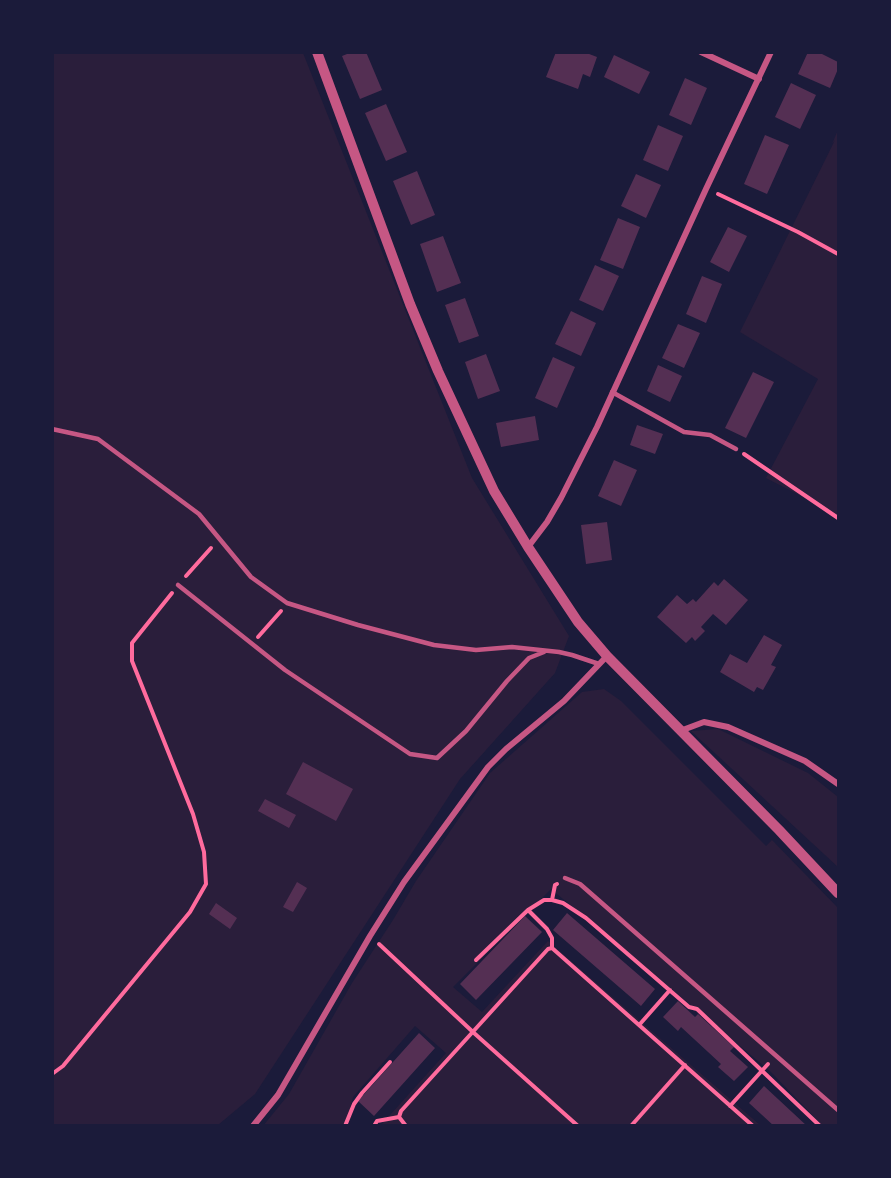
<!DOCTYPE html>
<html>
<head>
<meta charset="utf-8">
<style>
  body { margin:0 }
  #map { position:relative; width:891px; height:1178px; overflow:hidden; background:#1b1b3a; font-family:"Asap Condensed",sans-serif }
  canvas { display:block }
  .frame { position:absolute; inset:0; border:54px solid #1b1b3a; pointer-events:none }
</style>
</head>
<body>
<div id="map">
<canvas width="891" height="1178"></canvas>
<div class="frame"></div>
</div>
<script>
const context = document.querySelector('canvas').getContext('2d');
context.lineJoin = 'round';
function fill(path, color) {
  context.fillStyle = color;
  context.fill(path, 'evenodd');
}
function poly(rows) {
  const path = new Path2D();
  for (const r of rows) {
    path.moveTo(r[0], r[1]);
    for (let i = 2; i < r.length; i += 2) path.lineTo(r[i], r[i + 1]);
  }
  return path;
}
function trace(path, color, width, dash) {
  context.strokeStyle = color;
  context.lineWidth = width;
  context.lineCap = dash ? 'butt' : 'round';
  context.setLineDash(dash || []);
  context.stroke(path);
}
const green = poly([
  [52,53,303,53,472,478,569,636,555,673,460,779,255,1094,218,1125,53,1125],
  [838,130,838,515,766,478,818,379,740,332,835,140,832,144],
  [604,689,621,701,766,846,772,840,838,908,838,1125,822,1125,770,1071,551,889,453,987,482,1012,548,941,760,1125,381,1125,446,1053,415,1026,353,1097,346,1125,263,1126,289,1094,352,983,393,920,416,881,490,773,582,692],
  [718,729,808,773,838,797,838,867,691,731]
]);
const building = poly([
  [352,52,366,52,382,90,360,99,342,56],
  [556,52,584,52,597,57,590,77,583,74,578,89,546,77],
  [808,52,818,52,838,62,838,69,830,88,798,74],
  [614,55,650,72,639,94,604,77],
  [685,78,707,88,691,125,669,115],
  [791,83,816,95,800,129,775,117],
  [386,104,407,152,386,161,365,113],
  [658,125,683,136,668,171,643,160],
  [765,135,789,145,767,194,744,184],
  [417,171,435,215,411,225,393,181],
  [636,174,661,185,646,218,621,206],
  [618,218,640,227,623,269,600,260],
  [728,227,747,236,729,272,710,262],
  [443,236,461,283,437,292,420,244],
  [595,265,619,276,603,311,579,300],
  [702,276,722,284,706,323,686,314],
  [465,298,479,336,459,343,445,305],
  [571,311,596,323,581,356,555,344],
  [678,324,700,333,684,368,662,358],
  [486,354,500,391,478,399,465,362],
  [553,357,575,367,557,408,535,398],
  [658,365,682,376,670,402,647,391],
  [753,372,774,382,746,438,725,428],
  [535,416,539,440,501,447,496,423],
  [637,425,663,434,655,454,630,445],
  [614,460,637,470,621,506,598,496],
  [607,522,612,560,586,564,581,525],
  [724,579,748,600,726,625,713,614,701,627,705,631,695,641,692,637,686,643,657,617,677,595,687,604,693,599,696,602,714,582,718,586],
  [764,635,782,645,771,665,776,667,763,690,757,687,754,692,720,672,730,654,747,663],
  [303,762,353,789,336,821,286,794],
  [265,799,296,815,289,828,258,811],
  [297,882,307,888,293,912,283,907],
  [216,903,237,918,230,929,209,914],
  [567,913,655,989,641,1006,553,930],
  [525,916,542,932,476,1000,460,984],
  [678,1001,695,1017,698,1014,734,1047,730,1051,748,1067,734,1081,718,1067,721,1064,681,1027,678,1031,663,1017],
  [419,1033,435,1048,374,1116,358,1101],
  [764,1086,807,1126,774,1126,749,1103]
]);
const path = poly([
  [718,194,798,232,838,254],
  [744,454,838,518],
  [186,576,211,548],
  [258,637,281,611],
  [552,900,555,885,557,884],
  [528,910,547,929,552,938,552,948],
  [379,944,474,1033,578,1126],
  [476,960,528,910,544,900,552,900,563,903,586,918,689,1007,697,1009,820,1126],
  [640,1024,670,990],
  [52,1074,63,1066,190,912,206,884,204,852,193,814,132,661,132,643,172,593],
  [730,1106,768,1064],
  [345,1126,354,1104,362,1093,390,1062],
  [374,1126,377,1121,399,1117],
  [406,1126,399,1117,401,1111,548,949,552,948,753,1126],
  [631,1126,685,1065]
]);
const service = poly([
  [612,392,684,432,710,435,736,449],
  [52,429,98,439,199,514,251,577,287,603,358,625,434,645,476,650,512,647,559,652,572,655,599,664],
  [178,585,285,670,410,754,437,758,466,731,507,681,529,658,544,652],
  [565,878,580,884,838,1110]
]);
const minor = poly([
  [701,52,759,79],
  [528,547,547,522,561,498,597,427,706,189,771,52],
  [680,731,704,722,728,727,805,761,838,784],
  [253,1126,278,1095,370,936,404,882,488,767,506,749,564,701,607,656]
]);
const tertiary = poly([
  [317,52,410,304,438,371,494,491,528,547,578,622,607,656,779,830,838,893]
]);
fill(green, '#2a1e3b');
fill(building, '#542f53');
trace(path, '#ff6b9d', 4);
trace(service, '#c65784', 4.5);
trace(minor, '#c65784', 6);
trace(tertiary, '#c65784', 10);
</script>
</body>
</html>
